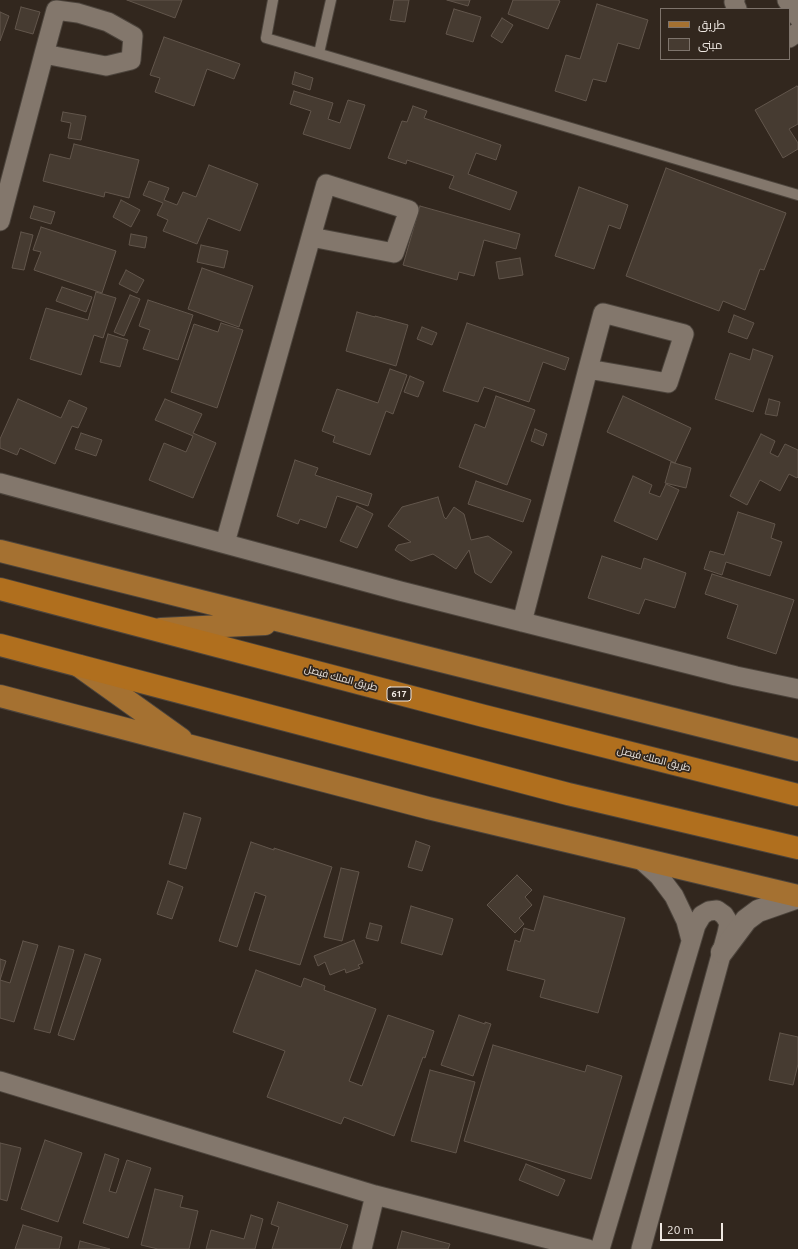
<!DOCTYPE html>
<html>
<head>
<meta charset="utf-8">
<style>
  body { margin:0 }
  #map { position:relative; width:798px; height:1249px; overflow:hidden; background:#32271e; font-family:Ubuntu,Cairo,sans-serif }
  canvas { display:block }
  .legend { position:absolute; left:660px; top:8px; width:130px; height:52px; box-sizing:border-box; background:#32271e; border:1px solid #7e746c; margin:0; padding:5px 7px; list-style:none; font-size:12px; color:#efe8e2 }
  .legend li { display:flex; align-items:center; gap:8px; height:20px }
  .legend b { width:20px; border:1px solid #7e746c }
  .scale { position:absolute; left:660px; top:1223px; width:63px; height:18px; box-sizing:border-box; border:2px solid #efe8e2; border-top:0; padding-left:5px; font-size:12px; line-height:14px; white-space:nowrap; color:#efe8e2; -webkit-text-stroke:3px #32271e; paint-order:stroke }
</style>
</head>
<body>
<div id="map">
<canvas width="798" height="1249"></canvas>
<ul class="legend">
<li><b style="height:5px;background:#a57131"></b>طريق</li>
<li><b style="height:11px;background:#463b31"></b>مبنى</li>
</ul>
<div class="scale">20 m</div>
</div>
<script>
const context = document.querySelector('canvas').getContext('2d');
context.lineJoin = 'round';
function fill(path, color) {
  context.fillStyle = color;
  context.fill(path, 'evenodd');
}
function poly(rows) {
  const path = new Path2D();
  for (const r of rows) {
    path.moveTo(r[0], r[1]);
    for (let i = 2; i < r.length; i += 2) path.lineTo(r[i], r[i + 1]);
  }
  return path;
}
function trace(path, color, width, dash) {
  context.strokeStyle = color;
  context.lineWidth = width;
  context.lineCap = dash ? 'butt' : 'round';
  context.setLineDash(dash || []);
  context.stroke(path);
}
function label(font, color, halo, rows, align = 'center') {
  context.font = font + ' Ubuntu,Cairo,sans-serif';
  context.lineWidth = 3.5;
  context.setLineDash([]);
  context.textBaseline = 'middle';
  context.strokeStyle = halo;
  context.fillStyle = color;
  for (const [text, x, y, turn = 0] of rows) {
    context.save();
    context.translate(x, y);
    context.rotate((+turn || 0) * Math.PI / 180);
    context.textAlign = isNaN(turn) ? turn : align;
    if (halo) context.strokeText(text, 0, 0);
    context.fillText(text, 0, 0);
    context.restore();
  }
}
const building = poly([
  [127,0,182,0,175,18,127,0],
  [394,0,409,0,405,22,390,20,394,0],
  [447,0,470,0,468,6,447,0],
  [513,0,558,0,560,1,548,29,508,14,513,0],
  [597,4,648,20,639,49,618,43,606,82,593,79,586,101,555,91,566,55,580,59,597,4],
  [21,7,40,12,33,34,15,29,21,7],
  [454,9,481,17,473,42,446,34,454,9],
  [0,12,9,16,0,41,0,12],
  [502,18,513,25,502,43,491,36,502,18],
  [164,37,240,64,234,79,207,69,194,106,155,92,160,78,150,75,164,37],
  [295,72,313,78,310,90,292,84,295,72],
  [797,86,798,87,798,124,789,129,798,143,798,149,783,158,755,110,797,86],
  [294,91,333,103,328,119,340,123,348,100,365,105,350,149,303,134,311,111,290,104,294,91],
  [413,106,427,111,424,118,501,145,496,160,476,153,468,174,517,192,510,210,449,188,454,176,407,160,406,164,388,158,402,121,407,122,413,106],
  [63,112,86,116,81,140,68,138,71,123,61,121,63,112],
  [74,144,139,160,129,198,105,192,104,197,43,181,50,154,70,159,74,144],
  [209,165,258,184,240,231,208,218,197,244,163,231,168,220,157,215,163,203,143,195,149,181,169,188,164,200,177,205,183,192,196,197,209,165],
  [666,168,786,213,764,270,760,269,745,310,723,301,719,311,626,276,666,168],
  [579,187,628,205,620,229,609,225,594,269,555,256,579,187],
  [121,200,140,210,131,227,113,217,121,200],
  [34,206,55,212,51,224,30,218,34,206],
  [420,206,520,234,516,249,484,240,474,276,459,272,457,280,403,265,420,206],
  [41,227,116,251,102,293,34,270,41,252,33,250,41,227],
  [21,232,33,235,24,270,12,268,21,232],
  [131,234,147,237,145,248,129,245,131,234],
  [201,245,228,251,224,268,197,262,201,245],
  [520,258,523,275,499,279,496,262,520,258],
  [202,268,253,286,239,327,188,309,202,268],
  [126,270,144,280,137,293,119,284,126,270],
  [62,287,92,297,86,312,56,301,62,287],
  [96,292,116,298,103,338,94,335,81,375,30,359,46,308,88,320,96,292],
  [130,295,140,299,124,336,114,332,130,295],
  [148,300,193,315,178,360,143,349,150,330,139,326,148,300],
  [357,312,375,317,375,316,408,325,396,366,346,351,357,312],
  [734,315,754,323,747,339,728,332,734,315],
  [221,323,243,330,217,408,171,392,194,324,218,332,221,323],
  [467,323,569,358,565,370,543,362,529,402,484,387,478,402,443,391,467,323],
  [422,327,437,333,432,345,417,339,422,327],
  [108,334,128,340,120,367,100,362,108,334],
  [753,349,773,356,753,412,715,399,730,353,750,360,753,349],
  [390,369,407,375,393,414,386,411,370,455,333,442,335,436,322,431,337,389,378,403,390,369],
  [410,376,424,382,418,397,404,392,410,376],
  [496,396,535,410,507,485,459,467,475,424,485,428,496,396],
  [623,396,691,428,675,463,607,432,623,396],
  [18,399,61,418,69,400,87,408,78,428,72,426,55,464,20,448,17,455,0,448,0,439,18,399],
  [165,399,202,414,193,433,216,443,193,498,149,480,164,443,186,452,193,436,155,420,165,399],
  [769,399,780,402,777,416,765,414,769,399],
  [535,429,547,434,543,446,531,441,535,429],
  [81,433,102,440,96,456,75,449,81,433],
  [761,434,775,441,770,453,778,457,785,444,798,450,798,477,797,478,789,474,780,491,760,480,747,505,730,496,761,434],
  [295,460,318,468,315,475,372,494,368,506,337,496,326,528,300,519,298,524,277,516,295,460],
  [671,462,691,468,686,488,665,483,671,462],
  [633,476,652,485,649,493,660,497,666,484,679,490,657,540,614,521,633,476],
  [476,481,531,500,523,522,468,504,476,481],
  [438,497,444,517,446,519,454,507,464,514,471,540,488,536,512,552,491,583,475,573,469,550,456,569,433,554,411,561,395,550,398,545,411,542,388,526,402,507,438,497],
  [357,506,373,514,357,548,340,541,357,506],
  [738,512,775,524,771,538,782,542,770,576,726,562,722,575,704,569,710,551,724,555,738,512],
  [602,556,641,569,644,558,686,573,675,608,645,599,639,614,588,598,602,556],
  [712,574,794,600,776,654,727,638,738,605,705,594,712,574],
  [184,813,201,818,186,869,169,864,184,813],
  [416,841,430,846,422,871,408,867,416,841],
  [251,842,274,850,274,848,332,867,300,965,249,950,266,896,255,892,237,947,219,941,251,842],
  [341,868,359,872,342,941,324,937,341,868],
  [517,875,532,890,525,897,532,905,519,918,524,924,515,933,487,905,517,875],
  [168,881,183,887,172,919,157,914,168,881],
  [544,896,625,918,598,1013,540,997,545,980,507,970,515,940,520,942,524,928,534,931,544,896],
  [411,906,453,919,442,955,401,943,411,906],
  [370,923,382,926,378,941,366,938,370,923],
  [354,940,363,963,358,965,360,968,346,973,345,969,330,975,325,962,318,966,314,956,354,940],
  [23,941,38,945,14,1022,0,1018,0,980,10,983,23,941],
  [59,946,74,950,50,1033,34,1029,59,946],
  [85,954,101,959,74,1040,58,1035,85,954],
  [0,959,6,961,0,980,0,959],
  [256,970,301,987,304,978,325,986,324,990,376,1009,349,1081,362,1086,388,1015,434,1031,425,1058,423,1057,394,1136,344,1117,341,1124,267,1097,285,1051,233,1032,256,970],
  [459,1015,485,1024,485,1022,491,1024,473,1076,441,1065,459,1015],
  [780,1033,798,1037,798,1064,793,1085,769,1080,780,1033],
  [493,1045,585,1072,587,1065,622,1076,591,1179,464,1141,493,1045],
  [430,1070,475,1082,456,1153,411,1141,430,1070],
  [45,1140,82,1153,58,1222,21,1209,45,1140],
  [0,1143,21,1148,7,1201,0,1199,0,1143],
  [105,1154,119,1159,109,1191,116,1193,127,1160,151,1168,128,1238,83,1223,105,1154],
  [526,1164,565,1180,558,1196,519,1180,526,1164],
  [155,1189,183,1196,180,1207,198,1211,189,1249,158,1249,141,1245,155,1189],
  [278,1202,348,1225,340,1249,272,1249,279,1227,271,1224,278,1202],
  [251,1215,263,1219,255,1249,206,1249,211,1230,244,1239,251,1215],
  [23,1225,62,1237,59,1249,15,1249,23,1225],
  [402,1231,450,1244,448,1249,397,1249,402,1231],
  [80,1241,110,1249,78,1249,80,1241]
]);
const service = poly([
  [273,0,266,38,798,195],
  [319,53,331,0]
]);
const minor = poly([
  [735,0,734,2,737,9],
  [787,0,798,17],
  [789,38,798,32],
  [0,221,44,54,56,10,78,13,108,22,133,36,131,60,106,66,44,54],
  [0,483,400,591,736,676,798,689],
  [225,543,311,237,326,184,409,210,394,253,311,237],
  [522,622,588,369,603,313,684,334,668,383,588,369],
  [639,858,659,876,674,896,686,921,691,940],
  [0,1081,375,1195,588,1249],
  [362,1249,375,1195],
  [600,1249,696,925,702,915,709,911,717,910,724,915,729,923,727,933,641,1249]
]);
const tertiary = poly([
  [722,952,746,920,758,911,798,897]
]);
const primary = poly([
  [0,551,798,750],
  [161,629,265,624],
  [79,666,181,739],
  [0,696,428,808,798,896]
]);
const trunk = poly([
  [0,589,484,716,798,795],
  [0,645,568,794,798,848]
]);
const shields = [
  [399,694,24]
];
const shieldNames = [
  ["617",399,694]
];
const streetNames = [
  ["طريق الملك فيصل",341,678,15],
  ["طريق الملك فيصل",654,759,14]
];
fill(building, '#463b31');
trace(building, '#62564c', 1);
trace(service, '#4c443c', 12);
trace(minor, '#4c443c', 21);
trace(tertiary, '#4c443c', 24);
trace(primary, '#4c443c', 24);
trace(trunk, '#4c443c', 24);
trace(service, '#83776c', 10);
trace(minor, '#83776c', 19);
trace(tertiary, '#83776c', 22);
trace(primary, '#a57131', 22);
trace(trunk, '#b06f1e', 22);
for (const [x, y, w] of shields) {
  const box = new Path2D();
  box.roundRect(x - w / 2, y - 7, w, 14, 3);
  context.fillStyle = '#32271e';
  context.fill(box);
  trace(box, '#efe8e2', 1);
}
label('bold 9px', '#efe8e2', null, shieldNames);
label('10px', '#efe8e2', '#32271e', streetNames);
</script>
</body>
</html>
